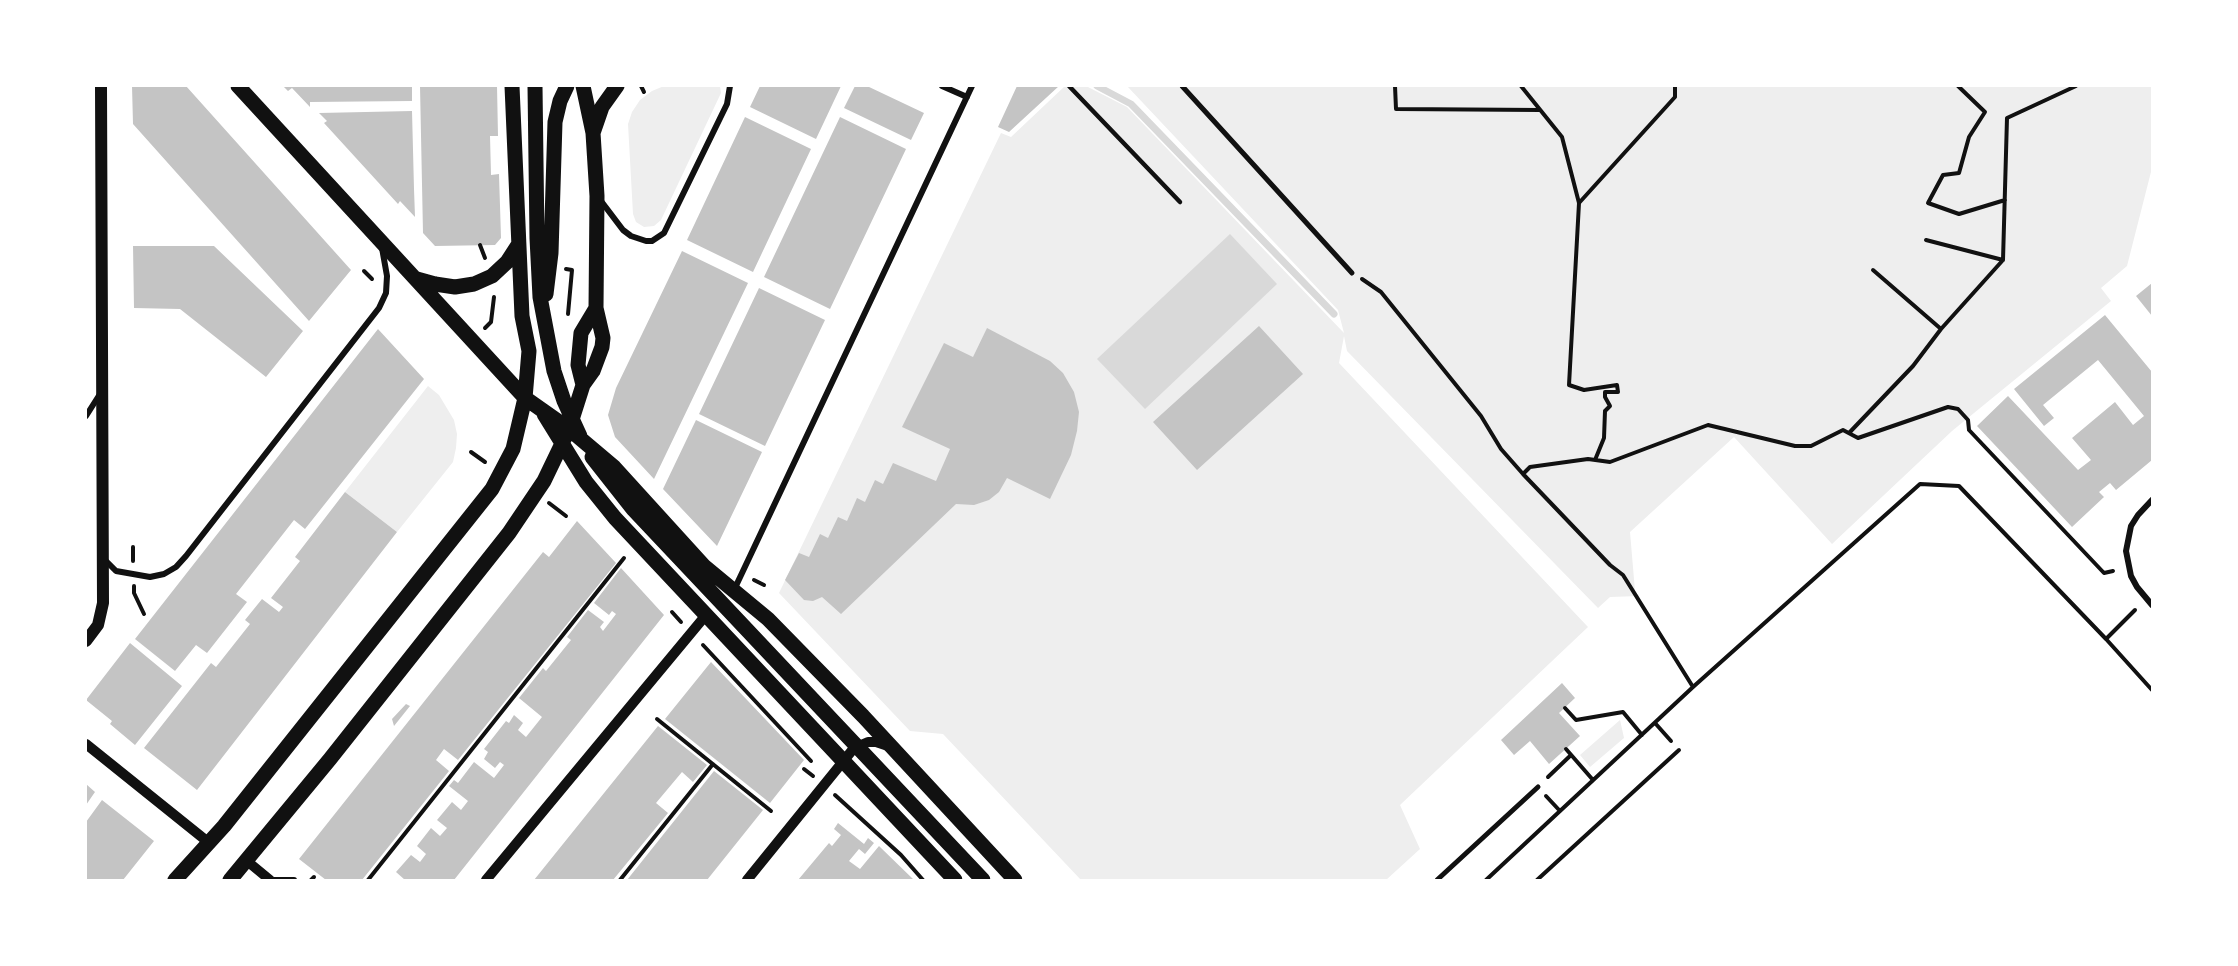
<!DOCTYPE html>
<html>
<head>
<meta charset="utf-8">
<style>
  body { margin:0 }
  #map { position:relative; width:2238px; height:966px; overflow:hidden; background:#fff; font-family:Jost,sans-serif }
  canvas { display:block }
  .frame { position:absolute; inset:0; border:87px solid #fff; pointer-events:none }
</style>
</head>
<body>
<div id="map">
<canvas width="2238" height="966"></canvas>
<div class="frame"></div>
</div>
<script>
const context = document.querySelector('canvas').getContext('2d');
context.lineJoin = 'round';
function fill(path, color) {
  context.fillStyle = color;
  context.fill(path, 'evenodd');
}
function poly(rows) {
  const path = new Path2D();
  for (const r of rows) {
    path.moveTo(r[0], r[1]);
    for (let i = 2; i < r.length; i += 2) path.lineTo(r[i], r[i + 1]);
  }
  return path;
}
function trace(path, color, width, dash) {
  context.strokeStyle = color;
  context.lineWidth = width;
  context.lineCap = dash ? 'butt' : 'round';
  context.setLineDash(dash || []);
  context.stroke(path);
}
const green = poly([
  [664,86,720,86,721,93,661,220,654,226,644,227,636,222,633,214,628,124,632,112,640,100,652,91],
  [1065,86,1086,86,1127,107,1344,333,1338,310,1127,86,2152,86,2152,168,2127,266,2101,288,2111,301,1952,431,1832,544,1734,437,1630,532,1635,591,1639,596,1610,597,1598,608,1347,351,1344,336,1339,363,1588,627,1400,805,1420,849,1386,880,1081,880,943,734,910,731,779,593,1001,133,1011,137],
  [428,386,439,395,454,420,457,434,456,448,453,462,397,532,345,492],
  [1620,720,1624,738,1590,767,1580,755]
]);
const water = poly([
  [1230,234,1277,284,1145,409,1097,359]
]);
const stream = poly([
  [1097,86,1131,104,1334,314]
]);
const building = poly([
  [132,86,186,86,351,270,309,321,133,124],
  [283,86,412,86,412,101,310,102,310,107,292,88,288,91],
  [420,86,497,86,498,136,490,136,491,175,499,174,501,238,495,245,435,246,423,233],
  [760,86,841,86,816,139,750,107],
  [855,86,867,86,924,113,911,140,844,108],
  [1017,86,1059,86,1009,132,998,127],
  [412,111,414,189,415,217,400,201,398,204,324,123,327,121,319,113],
  [745,117,811,149,753,272,687,240],
  [840,117,906,149,830,309,764,277],
  [133,246,214,246,303,331,266,377,180,309,134,308],
  [682,251,748,283,654,479,615,437,608,415,616,388],
  [2152,283,2152,316,2136,296],
  [759,288,825,320,765,446,699,414],
  [2105,315,2152,372,2152,460,2116,490,2110,483,2099,492,2104,497,2072,527,1977,426,2008,396,2078,470,2091,460,2072,438,2115,402,2133,425,2144,416,2098,360,2043,405,2054,418,2044,426,2014,389],
  [1259,326,1303,374,1197,470,1153,422],
  [987,328,1050,361,1063,373,1074,392,1079,412,1077,431,1071,455,1050,499,1007,478,999,492,989,500,974,505,956,504,841,614,822,597,813,601,804,600,785,580,799,553,809,557,820,534,828,538,838,517,847,521,857,498,865,502,875,480,883,484,893,463,936,481,950,449,902,427,944,343,973,357],
  [378,329,424,379,305,529,294,520,236,594,247,602,207,653,196,645,175,671,135,639],
  [696,420,762,452,717,546,663,489],
  [345,492,397,532,197,790,144,748,211,663,216,667,250,624,245,620,262,599,279,612,283,607,271,598,300,561,295,557],
  [577,521,616,563,458,760,444,749,436,760,449,771,362,880,326,880,299,859,543,552,549,557],
  [621,568,664,615,454,880,405,880,396,872,411,855,420,862,426,854,417,846,431,828,440,836,447,828,437,820,452,802,461,810,468,801,449,786,454,780,458,783,474,762,494,778,504,765,500,762,495,768,484,759,488,752,484,749,506,721,509,723,514,715,523,723,518,730,526,737,542,717,519,698,543,668,546,671,571,640,567,637,588,610,604,622,600,627,603,631,616,614,612,611,609,615,594,603],
  [130,643,182,686,135,745,110,724,112,721,86,700],
  [711,662,804,760,770,803,665,719],
  [1562,683,1575,698,1559,713,1580,736,1549,764,1530,741,1514,755,1501,740],
  [406,704,410,706,394,726,392,719],
  [658,726,707,765,693,782,682,772,656,803,668,813,613,880,534,880],
  [714,771,763,810,707,880,627,880],
  [86,784,95,792,86,805],
  [102,800,154,841,123,880,86,880,86,822],
  [838,823,864,844,868,838,874,843,865,854,859,849,849,861,860,869,879,846,914,880,798,880,829,843,832,846,841,835,834,829]
]);
const path = poly([
  [641,86,644,92],
  [1395,86,1396,109,1540,110],
  [1521,86,1562,137,1579,203,1569,385,1584,390,1617,385,1618,392,1605,392,1605,397,1610,406,1605,411,1604,438,1595,460],
  [1958,86,1985,112,1969,137,1959,173,1943,175,1928,203,1959,214,2005,200],
  [1579,203,1675,97,1675,86],
  [1926,240,2003,260],
  [480,245,485,258],
  [566,269,572,270,568,314],
  [1873,270,1941,329],
  [364,271,372,279],
  [1362,279,1381,292,1481,416,1501,449,1523,474],
  [485,328,491,322,494,297],
  [1849,433,1913,366,1941,329,2003,260,2007,118,2076,86],
  [471,452,485,462],
  [549,503,566,516],
  [133,547,133,561],
  [754,580,764,585],
  [134,586,134,593,144,614],
  [672,612,681,622],
  [2106,639,2152,690],
  [703,645,811,761],
  [1693,687,1623,575,1610,565,1523,474,1530,467,1588,459,1610,462,1708,425,1795,446,1811,446,1843,430,1858,438,1948,407,1958,409,1968,420,1969,430,2104,573,2113,571],
  [1565,708,1576,720,1623,712,1642,735],
  [657,719,771,811],
  [1655,723,1671,741],
  [1566,749,1593,780],
  [804,769,813,776],
  [1548,777,1571,755],
  [835,795,901,855,923,880],
  [1546,796,1560,811,1693,687,1920,484,1959,486,2106,639,2135,610],
  [311,880,314,877],
  [368,880,624,558],
  [620,880,713,764],
  [1486,880,1560,811],
  [1537,880,1679,750]
]);
const service = poly([
  [1069,86,1180,202]
]);
const pedestrian = poly([
  [1182,86,1352,273],
  [1437,880,1538,787]
]);
const minor = poly([
  [942,86,967,97],
  [601,201,623,230,631,236,646,241,652,241,664,233,727,104,730,86],
  [86,416,100,394],
  [2152,500,2138,515,2131,526,2126,551,2131,576,2137,587,2152,605],
  [103,558,116,571,150,577,164,574,176,567,186,556,379,308,386,293,387,276,382,248],
  [734,590,972,86],
  [270,880,294,880]
]);
const tertiary = poly([
  [86,744,208,842],
  [247,861,270,880],
  [486,880,706,615],
  [747,880,854,748,868,742,876,742,888,746]
]);
const secondary = poly([
  [86,641,98,625,103,603,101,86]
]);
const primary = poly([
  [238,86,525,398,569,429,614,467,704,566,768,619,863,716,1015,880],
  [535,86,537,238,540,297,554,371,564,401,580,436],
  [593,133,602,107,617,86],
  [417,279,435,284,455,287,474,284,492,276,507,262,518,245],
  [546,294,551,253,555,122,560,101,567,86],
  [583,385,593,371,602,347,603,338,596,308],
  [544,414,586,482,615,518,955,880],
  [592,457,633,509,983,880],
  [175,880,224,826,492,489,513,449,525,398,529,351,522,316,512,86],
  [230,880,330,759,509,533,544,481,569,429,583,385,578,365,581,333,596,308,597,196,593,133,583,86]
]);
fill(green, '#eee');
fill(water, '#d9d9d9');
trace(stream, '#d9d9d9', 7);
fill(building, '#c4c4c4');
trace(path, '#111', 4);
trace(service, '#111', 4.5);
trace(pedestrian, '#111', 5);
trace(minor, '#111', 6);
trace(tertiary, '#111', 10);
trace(secondary, '#111', 12);
trace(primary, '#111', 15);
</script>
</body>
</html>
